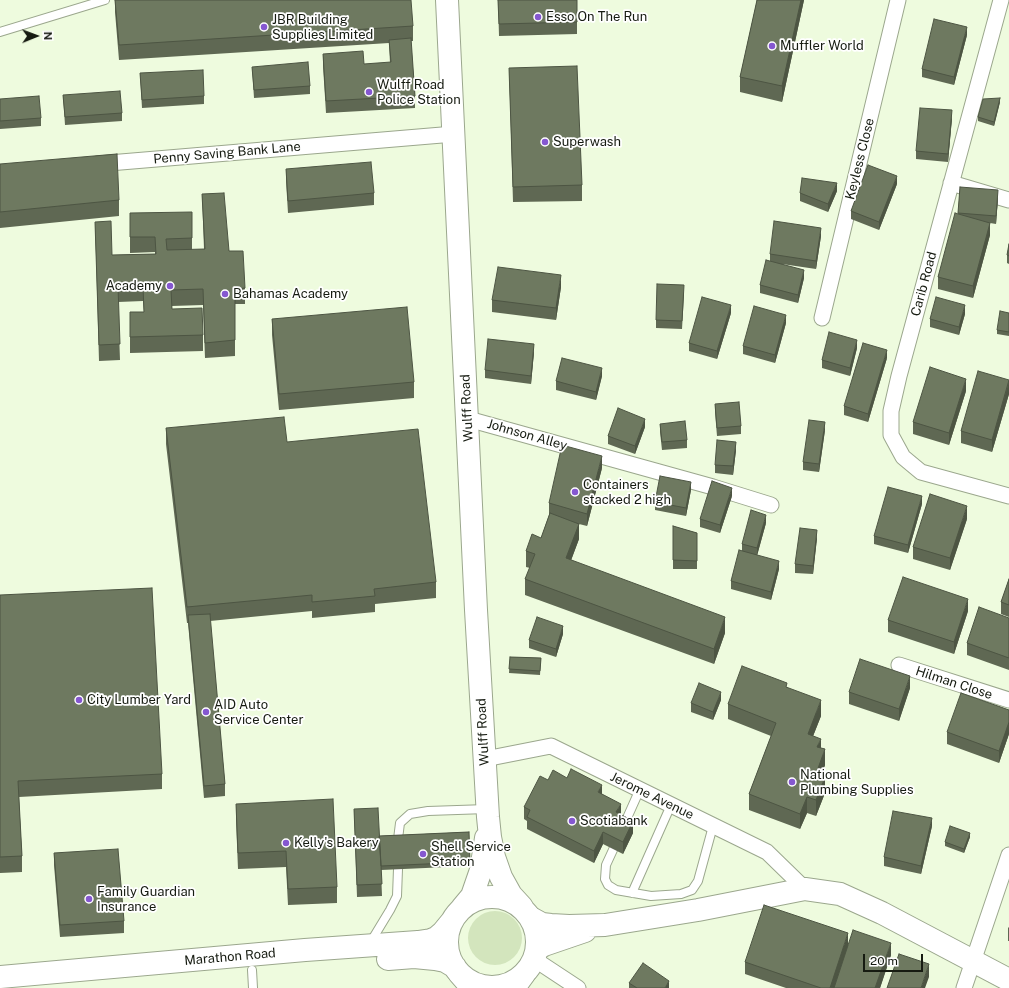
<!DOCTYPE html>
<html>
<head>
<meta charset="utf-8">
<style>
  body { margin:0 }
  #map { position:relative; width:1009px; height:988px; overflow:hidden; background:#eefbde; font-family:"Public Sans",sans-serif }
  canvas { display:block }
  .north { position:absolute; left:16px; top:16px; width:40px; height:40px; -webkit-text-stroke:3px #fff; paint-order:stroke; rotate:89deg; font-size:11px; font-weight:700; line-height:16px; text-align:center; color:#161b11 }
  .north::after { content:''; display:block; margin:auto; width:14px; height:18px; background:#161b11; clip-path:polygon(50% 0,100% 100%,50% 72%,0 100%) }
  .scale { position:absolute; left:863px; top:954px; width:60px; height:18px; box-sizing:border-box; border:2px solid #161b11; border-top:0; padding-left:5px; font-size:12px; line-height:14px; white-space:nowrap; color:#161b11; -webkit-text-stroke:3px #fff; paint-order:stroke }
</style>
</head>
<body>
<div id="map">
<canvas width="1009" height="988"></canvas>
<div class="north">N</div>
<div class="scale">20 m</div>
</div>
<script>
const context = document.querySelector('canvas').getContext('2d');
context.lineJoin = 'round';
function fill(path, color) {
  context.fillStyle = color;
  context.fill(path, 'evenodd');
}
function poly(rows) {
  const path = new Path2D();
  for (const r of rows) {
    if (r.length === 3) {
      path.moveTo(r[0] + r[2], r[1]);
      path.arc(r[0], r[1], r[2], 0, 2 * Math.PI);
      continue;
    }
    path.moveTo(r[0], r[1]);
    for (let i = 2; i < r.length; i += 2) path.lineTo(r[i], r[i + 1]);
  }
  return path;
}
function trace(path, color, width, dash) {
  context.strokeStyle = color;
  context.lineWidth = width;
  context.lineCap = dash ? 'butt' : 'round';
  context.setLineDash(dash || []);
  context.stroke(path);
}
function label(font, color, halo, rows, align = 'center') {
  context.font = font + ' "Public Sans",sans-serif';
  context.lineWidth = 3.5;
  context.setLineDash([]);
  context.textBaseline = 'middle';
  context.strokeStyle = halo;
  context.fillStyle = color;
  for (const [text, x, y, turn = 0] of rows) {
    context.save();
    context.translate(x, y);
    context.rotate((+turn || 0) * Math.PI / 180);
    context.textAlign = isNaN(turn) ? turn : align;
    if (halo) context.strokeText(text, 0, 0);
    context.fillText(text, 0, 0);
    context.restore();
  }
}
const green = poly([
  [495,938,27]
]);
const lane = poly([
  [0,32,105,0],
  [623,827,640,789],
  [398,839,400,823,410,814,428,811,487,809],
  [618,839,606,865,605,879,608,885,616,890,651,896,681,894,692,890,698,881,713,826],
  [632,893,671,805],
  [370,943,390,910,397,896,398,869],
  [252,970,253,988]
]);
const street = poly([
  [1001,0,899,376,891,411,891,435,903,457,921,472,1009,496],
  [97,164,454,134],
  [951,183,1009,200],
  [822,318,898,0],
  [468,419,713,487,771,505],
  [899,665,1009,700],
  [485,759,551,746,767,852,805,889],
  [534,959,578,988],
  [964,988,1009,855]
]);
const secondary = poly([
  [531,918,542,924,551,925,569,926,605,925,698,910,805,889,840,894,882,913,1009,980],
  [537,949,544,945,585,931],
  [459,973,472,988],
  [514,988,524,974]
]);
const primary = poly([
  [447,0,476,610,488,817,490,837,494,857,501,877,511,895,522,907],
  [492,942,45],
  [462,908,472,896,481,870,486,838],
  [388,959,414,957,435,959,445,961,455,967],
  [0,977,305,950,418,942,431,940,436,938,443,932,452,921]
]);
const wall = poly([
  [115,0,413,26,413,41,411,41,415,96,415,108,326,113,323,66,323,54,364,64,390,63,389,43,119,60,115,12],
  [498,0,577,0,577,34,499,36],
  [757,0,804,0,782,102,740,92,740,77],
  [967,35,954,85,922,77,922,69],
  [252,67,310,86,310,94,254,98],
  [509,68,582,185,582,201,513,202],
  [140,73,204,96,204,104,142,108],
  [63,95,122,113,122,121,65,125],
  [0,99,41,118,41,126,0,129],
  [1000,102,994,126,978,121,978,117],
  [952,118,948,162,916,159,916,151],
  [0,164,119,200,119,216,0,228],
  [286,169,374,193,374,205,288,213,286,181],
  [897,184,879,230,851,219,851,211],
  [960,187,998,198,996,224,990,223,990,235,973,298,938,289,938,277,958,214],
  [837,191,828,212,800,201,800,193],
  [202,194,229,251,245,288,245,304,235,304,235,356,205,358,203,305,172,306,172,309,203,335,203,351,130,353,130,312,144,312,143,301,118,302,120,360,99,361,95,222,112,255,155,254,155,252,130,253,130,213,192,238,192,250,204,249],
  [821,236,816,269,782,264,804,278,798,303,760,293,760,285,770,261,770,254],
  [1009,244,1009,264,1007,263,1007,255],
  [561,287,556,320,492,312,492,300],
  [684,294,682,329,656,328,656,320],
  [731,313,717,359,689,351,689,343],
  [1009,313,1009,336,997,334,997,330],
  [965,314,959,335,930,327,930,319],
  [272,319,414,382,414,398,279,410,272,335],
  [786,323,775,363,743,354,743,346],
  [857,348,850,376,822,368,822,360],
  [534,352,531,384,485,378,485,370],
  [887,358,868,422,844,415,844,406],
  [602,376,596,400,556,390,556,381],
  [1009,380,1009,394,992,452,961,443,961,431],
  [966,391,949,445,913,434,913,422],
  [715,404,741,426,741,434,717,436,715,412],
  [660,424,687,440,687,448,662,450,660,432],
  [645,427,635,454,608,444,608,436],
  [166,428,287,442,436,582,436,598,375,604,375,612,312,618,312,611,210,621,225,784,225,796,204,798,188,623,187,623,166,444],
  [825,430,819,472,803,470,803,462],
  [736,450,733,475,715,473,715,465],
  [602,468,587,526,579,524,579,539,571,560,725,633,714,664,525,595,525,579,530,568,526,567,526,551,541,538,549,515,549,503],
  [691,490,686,516,655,510,655,502],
  [732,496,720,533,700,527,700,519],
  [922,504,908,553,874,544,874,536],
  [967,519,950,570,913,559,913,547],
  [766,523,757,555,779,569,771,600,731,589,731,581,742,551,742,544],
  [673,526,697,533,697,569,673,569],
  [817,538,813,574,795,573,795,564],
  [1009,579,1009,617,1001,614,1001,602],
  [0,595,162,774,162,789,19,797,22,856,22,872,0,873],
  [968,611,954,654,888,632,888,620],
  [1009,618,1009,670,967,655,967,643],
  [563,634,556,657,529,648,529,640],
  [510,657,541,658,540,675,509,673],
  [787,687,821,716,813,736,821,748,825,765,821,776,825,793,816,816,807,813,800,829,749,810,749,794,771,736,728,719,728,704],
  [910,688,899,721,849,704,849,692],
  [721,700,713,720,691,712,691,703],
  [1009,710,1009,734,999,763,947,744,947,732],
  [567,778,602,794,621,814,633,833,623,854,603,844,594,863,527,829,527,821,524,819,524,807,548,780],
  [236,804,337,887,337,903,288,905,286,867,238,869,236,820],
  [354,809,379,836,469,832,470,866,381,870,382,896,357,897],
  [932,826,921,874,884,866,884,857],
  [970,837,964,853,945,846,945,842],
  [54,853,124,921,124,933,60,937,54,865],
  [1009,927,1009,941,1008,941,1008,928],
  [848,945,891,955,880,988,786,988,745,974,745,962],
  [629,983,669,988,629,988]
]);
const shadedWall = poly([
  [801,0,804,0,782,102,782,86],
  [967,27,967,35,954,85,954,77],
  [1000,98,1000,102,994,126,994,122],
  [952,110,952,118,948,162,948,154],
  [897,176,897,184,879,230,879,222],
  [837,183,837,191,828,212,828,204],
  [998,190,998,198,996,224,996,216],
  [990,223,990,235,973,298,973,286],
  [821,228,821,236,816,269,816,261],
  [804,270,804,278,798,303,798,295],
  [561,275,561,287,556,320,556,308],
  [731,305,731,313,717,359,717,351],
  [965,305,965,314,959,335,959,327],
  [786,315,786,323,775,363,775,355],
  [857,340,857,348,850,376,850,368],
  [534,344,534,352,531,384,531,376],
  [887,350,887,358,868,422,868,414],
  [602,368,602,376,596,400,596,392],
  [966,379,966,391,949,445,949,433],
  [1009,382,1009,394,992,452,992,440],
  [645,419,645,427,635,454,635,446],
  [825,422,825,430,819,472,819,464],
  [736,442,736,450,733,475,733,466],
  [602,456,602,468,587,526,587,514],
  [691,482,691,490,686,516,686,508],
  [732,488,732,496,720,533,720,525],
  [922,496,922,504,908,553,908,545],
  [967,506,967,519,950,570,950,558],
  [766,515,766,523,757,556,757,548],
  [579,524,579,539,566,574,566,558],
  [817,530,817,538,813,574,813,566],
  [779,561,779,569,771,600,771,592],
  [968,599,968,611,954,654,954,642],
  [725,617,725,633,714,664,714,649],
  [563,626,563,634,556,657,556,649],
  [910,676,910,688,899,721,899,709],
  [721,692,721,700,713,720,713,712],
  [821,700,821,716,808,749,808,734],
  [1009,722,1009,734,999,763,999,751],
  [821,739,821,754,817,747],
  [825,749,825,765,816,789,816,774],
  [825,777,825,793,816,816,816,800],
  [602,785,602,797,598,792],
  [807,797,807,813,800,829,800,814],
  [621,804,621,816,616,812],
  [932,818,932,826,921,874,921,866],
  [633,821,633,833,623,854,623,842],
  [603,832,603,844,594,863,594,851],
  [970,833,970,837,964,853,964,849],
  [848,933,848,945,834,988,830,988],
  [891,943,891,955,880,988,875,988],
  [929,964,929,977,925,988,921,988],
  [669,981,669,988,665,988]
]);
const building = poly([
  [115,0,411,0,413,26,119,45,115,0],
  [498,0,577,0,577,22,499,24,498,0],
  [757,0,801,0,782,86,740,77,757,0],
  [934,19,967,27,954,77,922,69,934,19],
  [411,38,415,96,326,101,323,54,363,51,364,64,391,62,389,40,411,38],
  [308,62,310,86,254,90,252,67,308,62],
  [577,66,582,185,513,187,509,68,577,66],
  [203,70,204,96,142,100,140,73,203,70],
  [120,91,122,113,65,117,63,95,120,91],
  [39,96,41,118,0,121,0,99,39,96],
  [1000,98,994,122,978,117,983,99,1000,98],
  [920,108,952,110,948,154,916,151,920,108],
  [117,154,119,200,0,212,0,164,117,154],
  [371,162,374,193,288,201,286,169,371,162],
  [868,165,897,176,879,222,851,211,868,165],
  [802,178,837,183,828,204,800,193,802,178],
  [960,187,998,190,996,216,958,213,960,187],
  [224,193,229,251,243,251,245,288,235,289,235,340,205,343,203,289,171,290,172,309,202,308,203,335,130,337,130,312,144,312,143,286,118,286,120,344,99,345,95,222,111,221,112,255,156,254,155,237,130,237,130,213,192,212,192,238,166,239,167,250,205,249,202,194,224,193],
  [955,213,990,223,973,286,938,277,955,213],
  [774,221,821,228,816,261,770,254,774,221],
  [1009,244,1009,256,1007,255,1009,244],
  [766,260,804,270,798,295,760,285,766,260],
  [498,267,561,275,556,308,492,300,498,267],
  [657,284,684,285,682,321,656,320,657,284],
  [702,297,731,305,717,351,689,343,702,297],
  [936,297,965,305,959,327,930,319,936,297],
  [754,306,786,315,775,355,743,346,754,306],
  [407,307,414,382,279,394,272,319,407,307],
  [1000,311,1009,313,1009,332,997,330,1000,311],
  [829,332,857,340,850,368,822,360,829,332],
  [488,339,534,344,531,376,485,370,488,339],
  [863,343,887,350,868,414,844,406,863,343],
  [562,358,602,368,596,392,556,381,562,358],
  [930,367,966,379,949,433,913,422,930,367],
  [978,371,1009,380,992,440,961,431,978,371],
  [739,402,741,426,717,428,715,404,739,402],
  [618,408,645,419,635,446,608,436,618,408],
  [284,417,287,442,418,429,436,582,374,589,375,596,312,602,312,595,187,607,166,428,284,417],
  [809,420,825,422,819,464,803,462,809,420],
  [685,421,687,440,662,442,660,424,685,421],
  [717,440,736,442,733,466,715,465,717,440],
  [562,445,602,456,587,514,549,503,562,445],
  [660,476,691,482,686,508,655,502,660,476],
  [712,481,732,488,720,525,700,519,712,481],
  [888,487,922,496,908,545,874,536,888,487],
  [930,494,967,506,950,558,913,547,930,494],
  [751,510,766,515,757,548,742,544,751,510],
  [550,513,579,524,566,558,725,617,714,649,525,579,535,554,526,551,532,534,541,538,550,513],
  [673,526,697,533,697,561,673,560,673,526],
  [800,528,817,530,813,566,795,564,800,528],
  [739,550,779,561,771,592,731,581,739,550],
  [903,577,968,599,954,642,888,620,903,577],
  [1009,579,1009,605,1001,602,1009,579],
  [152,588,162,774,18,781,22,856,0,857,0,595,152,588],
  [979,607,1009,618,1009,658,967,643,979,607],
  [210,614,225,784,204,786,188,615,210,614],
  [537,617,563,626,556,649,529,640,537,617],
  [510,657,541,658,540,671,509,669,510,657],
  [860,659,910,676,899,709,849,692,860,659],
  [742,666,787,683,786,687,821,700,808,734,821,739,817,747,825,749,816,774,825,777,816,800,807,797,800,814,749,794,776,723,728,704,742,666],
  [699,683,721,692,713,712,691,703,699,683],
  [961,693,1009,710,1009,722,999,751,947,732,961,693],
  [571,769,602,785,598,792,621,804,616,812,633,821,623,842,603,832,594,851,527,817,530,810,524,807,540,776,548,780,553,770,567,778,571,769],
  [333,799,337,887,288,889,286,851,238,853,236,804,333,799],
  [378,808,382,884,357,885,354,809,378,808],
  [893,811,932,818,921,866,884,857,893,811],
  [950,826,970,833,964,849,945,842,950,826],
  [469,832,470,862,381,866,379,836,469,832],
  [118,849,124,921,60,925,54,853,118,849],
  [764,905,848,933,830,988,821,988,745,962,764,905],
  [853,930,891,943,875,988,834,988,853,930],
  [899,954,929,964,921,988,887,988,899,954],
  [643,963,669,981,665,988,637,988,629,983,643,963]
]);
const markers = [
  [538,17,4,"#8557d0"],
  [264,27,4,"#8557d0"],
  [772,46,4,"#8557d0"],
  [369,92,4,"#8557d0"],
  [545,142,4,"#8557d0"],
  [170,286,4,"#8557d0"],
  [225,294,4,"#8557d0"],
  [575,492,4,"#8557d0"],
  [79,700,4,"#8557d0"],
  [206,712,4,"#8557d0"],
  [792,782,4,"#8557d0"],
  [572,821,4,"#8557d0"],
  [286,843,4,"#8557d0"],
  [423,854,4,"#8557d0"],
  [89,899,4,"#8557d0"]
];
const poiNames = [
  ["Esso On The Run",546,17],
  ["JBR Building",272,20],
  ["Supplies Limited",272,35],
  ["Muffler World",780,46],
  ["Wulff Road",377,85],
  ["Police Station",377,100],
  ["Superwash",553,142],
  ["Academy",162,286,"right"],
  ["Bahamas Academy",233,294],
  ["Containers",583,485],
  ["stacked 2 high",583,500],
  ["City Lumber Yard",87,700],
  ["AID Auto",214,705],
  ["Service Center",214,720],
  ["National",800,775],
  ["Plumbing Supplies",800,790],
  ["Scotiabank",580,821],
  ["Kelly's Bakery",294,843],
  ["Shell Service",431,847],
  ["Station",431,862],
  ["Family Guardian",97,892],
  ["Insurance",97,907]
];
const streetNames = [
  ["Penny Saving Bank Lane",227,153,-5],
  ["Keyless Close",860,159,-76],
  ["Carib Road",924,284,-75],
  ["Wulff Road",467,408,-93],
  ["Johnson Alley",527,435,16],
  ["Hilman Close",954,683,18],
  ["Wulff Road",483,732,-93],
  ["Jerome Avenue",652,796,26],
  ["Marathon Road",230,957,-5]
];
fill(green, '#d3e5bd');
trace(lane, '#9ba78d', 10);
trace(street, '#9ba78d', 17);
trace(secondary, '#9ba78d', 24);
trace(primary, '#9ba78d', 24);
trace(lane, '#fff', 8);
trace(street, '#fff', 15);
trace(secondary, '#fff', 22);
trace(primary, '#fff', 22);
fill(wall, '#5f6853');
fill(shadedWall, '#4d5543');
fill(building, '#6e7960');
trace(building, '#4d5543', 1);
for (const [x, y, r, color] of markers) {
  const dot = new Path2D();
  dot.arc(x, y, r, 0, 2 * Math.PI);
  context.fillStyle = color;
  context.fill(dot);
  trace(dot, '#fff', 1.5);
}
label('13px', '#161b11', '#fff', poiNames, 'left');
label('13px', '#161b11', '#fff', streetNames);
</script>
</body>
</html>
